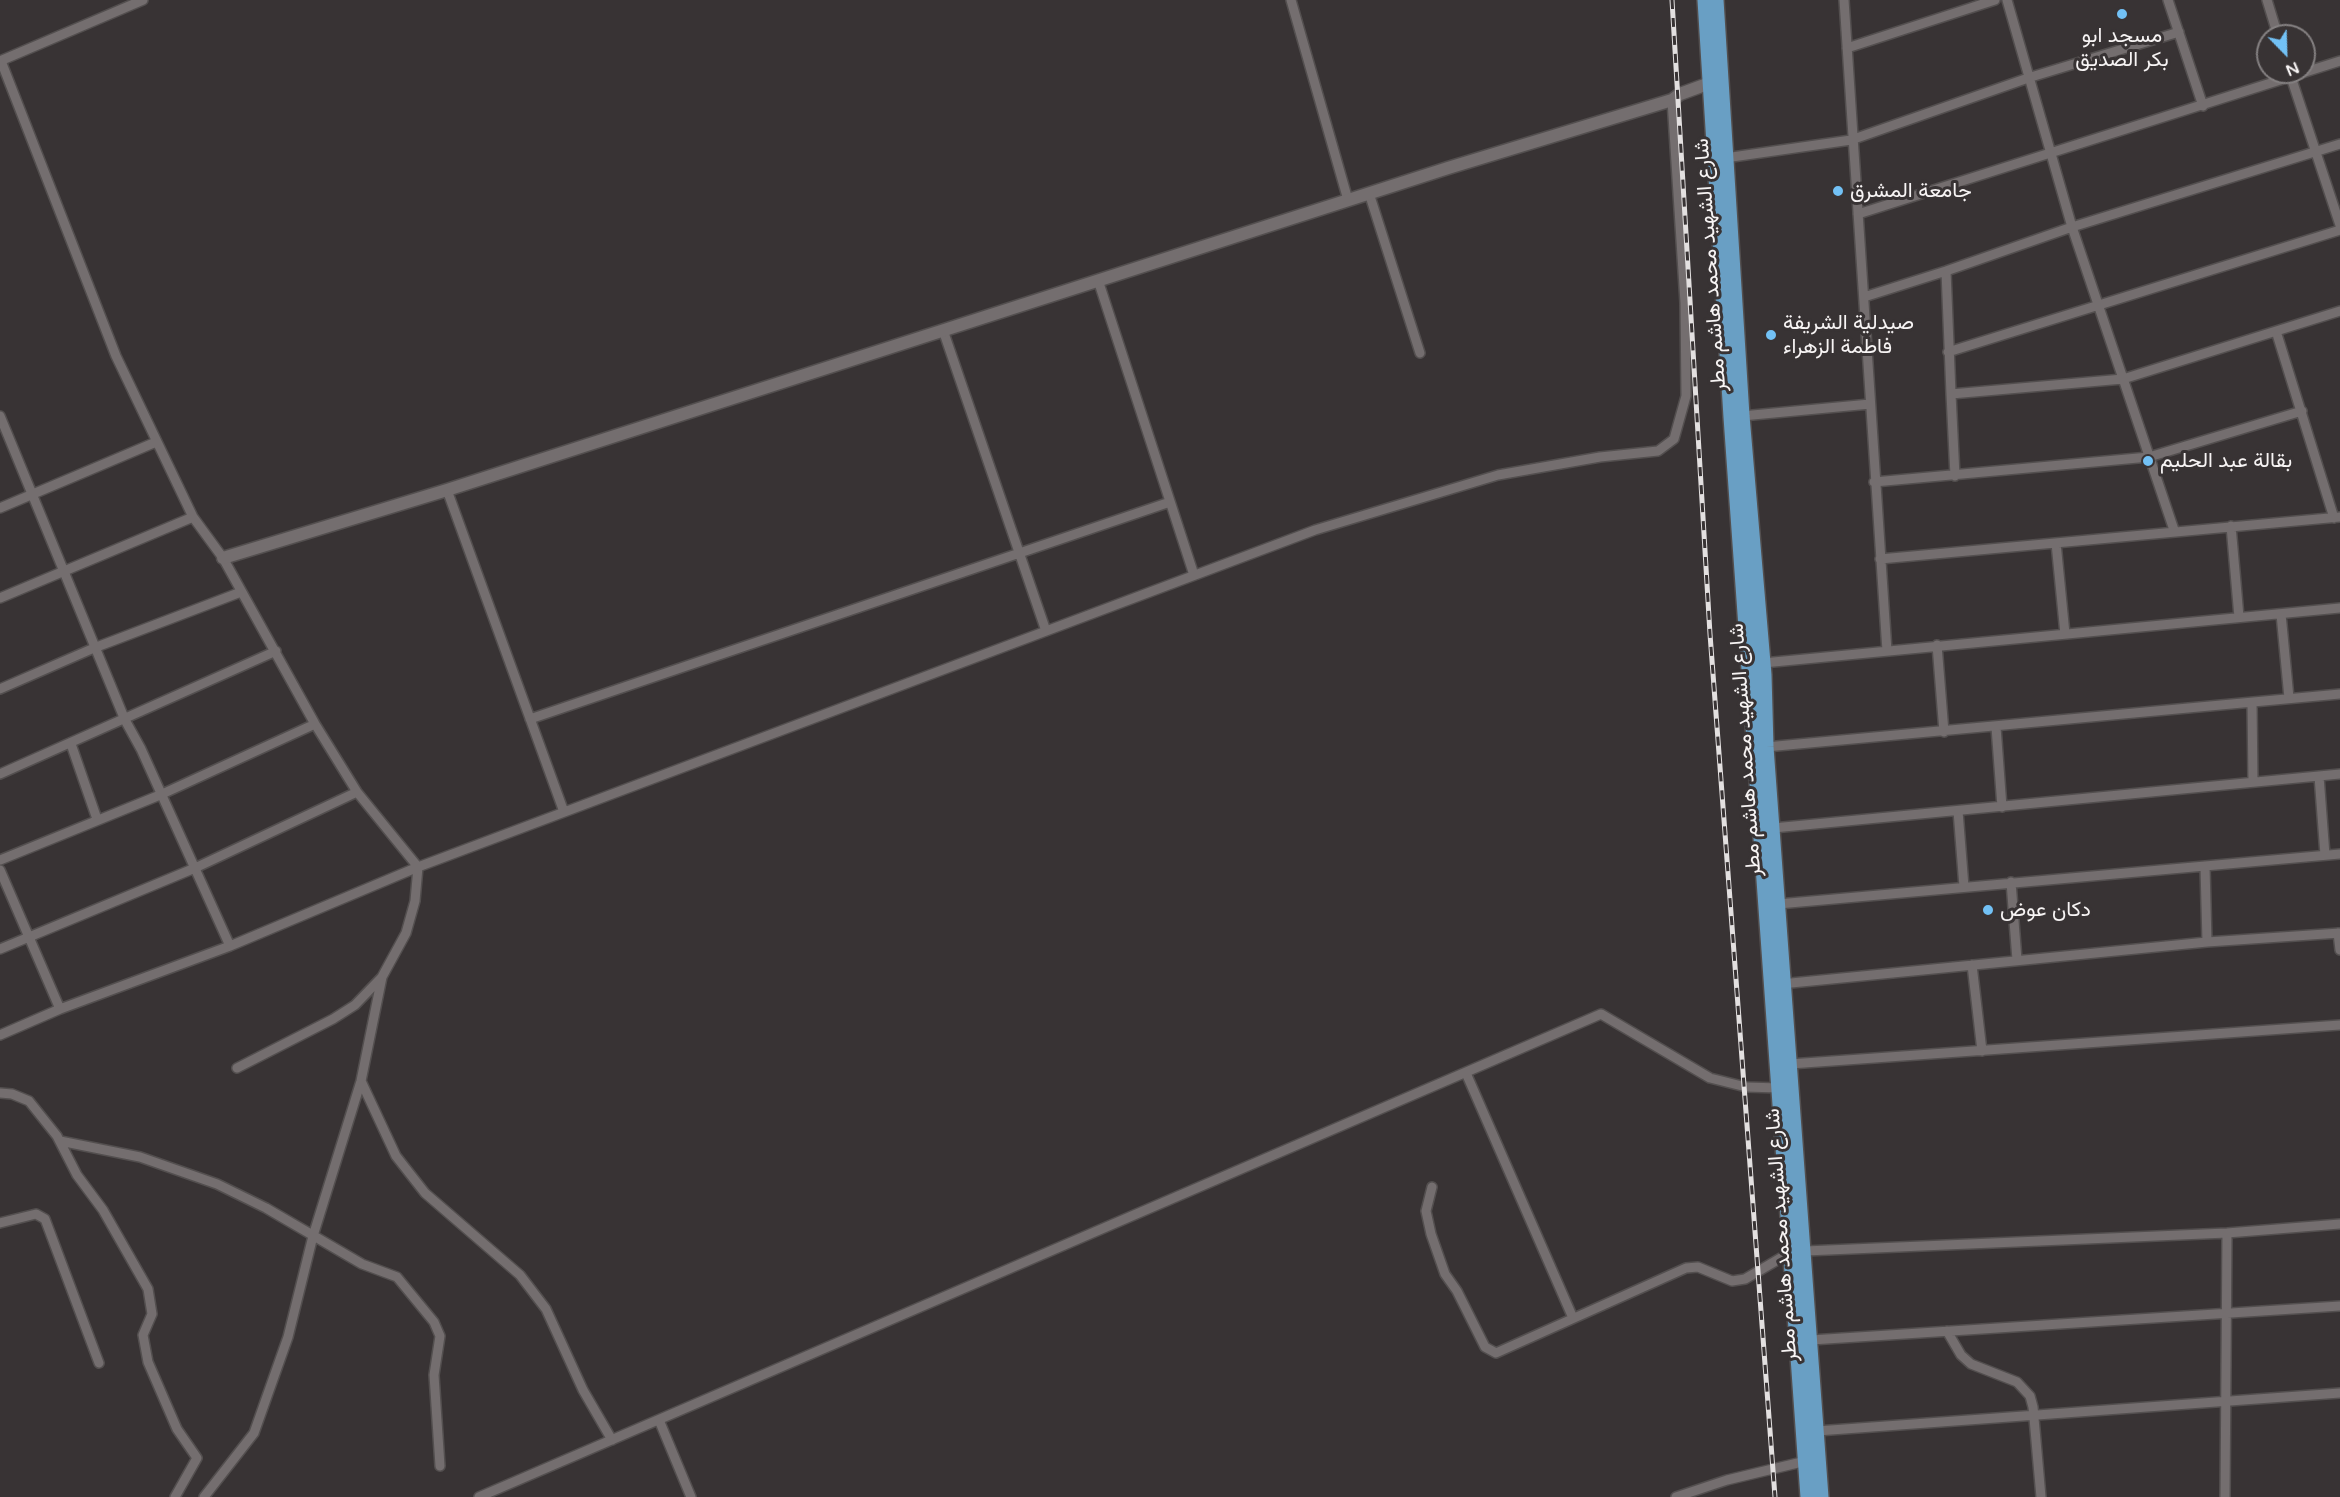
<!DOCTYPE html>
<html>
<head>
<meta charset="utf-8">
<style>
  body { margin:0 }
  #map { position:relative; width:2340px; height:1497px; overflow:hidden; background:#383334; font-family:"Varela Round",sans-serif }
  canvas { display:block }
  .north { position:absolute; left:2256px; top:24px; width:60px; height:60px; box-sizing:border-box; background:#383334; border:2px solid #848081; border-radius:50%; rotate:157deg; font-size:16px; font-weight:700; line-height:24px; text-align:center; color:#f7f4f4 }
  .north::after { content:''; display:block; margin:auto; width:21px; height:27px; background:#72c1f5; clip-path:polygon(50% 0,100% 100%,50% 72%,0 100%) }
</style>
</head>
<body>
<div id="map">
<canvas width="2340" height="1497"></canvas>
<div class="north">N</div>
</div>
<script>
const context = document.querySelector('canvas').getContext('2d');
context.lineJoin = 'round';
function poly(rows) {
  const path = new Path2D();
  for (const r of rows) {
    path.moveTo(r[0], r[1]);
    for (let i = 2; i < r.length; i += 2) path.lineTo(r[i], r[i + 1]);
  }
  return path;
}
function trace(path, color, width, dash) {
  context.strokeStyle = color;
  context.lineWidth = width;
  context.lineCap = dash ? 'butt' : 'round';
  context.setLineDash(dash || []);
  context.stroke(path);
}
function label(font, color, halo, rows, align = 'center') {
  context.font = font + ' "Varela Round",Vazirmatn,sans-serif';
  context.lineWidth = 6;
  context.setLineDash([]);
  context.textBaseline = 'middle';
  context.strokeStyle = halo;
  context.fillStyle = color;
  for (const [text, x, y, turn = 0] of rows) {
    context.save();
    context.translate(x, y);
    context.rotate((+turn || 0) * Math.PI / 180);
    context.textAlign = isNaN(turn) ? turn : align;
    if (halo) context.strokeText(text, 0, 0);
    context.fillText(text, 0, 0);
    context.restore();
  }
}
const minor = poly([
  [1291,0,1348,200],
  [1844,0,1887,651],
  [2007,0,2072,227,2174,530],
  [2168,0,2203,106],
  [2267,0,2278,36],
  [1847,48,1995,0],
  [0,61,143,0],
  [1,61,116,356,193,517,223,558,315,724,357,792,418,867,415,901,406,933,382,977,355,1005,333,1019,237,1068],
  [2290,74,2340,225],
  [1725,158,1851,140,2031,77,2179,32],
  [1369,193,1420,353],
  [1858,214,2340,61],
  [1946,271,1951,394,2123,379,2340,311],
  [1098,280,1194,575],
  [1864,297,1946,271,2072,227,2340,144],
  [943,330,1046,631],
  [2276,331,2334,518],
  [1948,352,2340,230],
  [1951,394,1955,476],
  [0,416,125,720,141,749,230,946],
  [1742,416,1870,404],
  [1874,482,2149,457,2302,411],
  [447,490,564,812],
  [0,508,156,442],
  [2231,526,2239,617],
  [2056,543,2065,634],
  [1880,559,2340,517],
  [0,598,193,517],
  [2281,614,2289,698],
  [1937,645,1944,732],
  [1763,663,2340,608],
  [0,689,94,648,241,592],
  [2252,703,2253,782],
  [530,719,1170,502],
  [1996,727,2002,807],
  [71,744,97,819],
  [1766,747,2340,694],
  [0,774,276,651],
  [2319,776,2325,855],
  [1958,811,1964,887],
  [1773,828,2340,774],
  [0,860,160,795,315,724],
  [2205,867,2207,942],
  [0,870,60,1009],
  [2011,882,2017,960],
  [1778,904,2340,854],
  [2338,933,2340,950],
  [0,949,195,868,357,792],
  [1972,965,1982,1051],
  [1781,984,2207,942,2340,933],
  [0,1035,60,1009,230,946,418,867,1315,530,1498,475,1600,457,1658,451,1674,439,1686,396,1685,303,1672,100],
  [1790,1064,2340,1025],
  [1466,1073,1573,1318],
  [361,1081,396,1156,425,1193,520,1275,546,1309,583,1390,612,1440],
  [0,1093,12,1094,29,1101,57,1136,77,1175,103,1210,148,1289,152,1314,143,1335,148,1362,177,1429,197,1458,175,1497],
  [60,1141,140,1157,217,1184,266,1208,362,1264,397,1277,434,1322,440,1336,434,1375,440,1466],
  [1432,1187,1426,1211,1431,1234,1445,1274,1457,1291,1485,1347,1496,1353,1686,1268,1698,1267,1732,1281,1745,1279,1791,1252],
  [0,1223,36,1214,45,1219,99,1363],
  [1805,1251,2227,1233,2340,1224],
  [1947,1331,1961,1355,1971,1364,2017,1382,2030,1396,2033,1407,2041,1497],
  [1811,1340,2340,1306],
  [659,1420,691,1497],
  [1817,1431,2340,1393],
  [204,1497,254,1433,288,1337,313,1236,361,1081,382,977],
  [479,1497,1601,1014,1710,1078,1746,1087,1779,1088],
  [1676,1497,1727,1480,1806,1461],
  [2225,1497,2227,1233]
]);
const tertiary = poly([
  [223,558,447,490,1448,168,1672,100,1680,94,1710,83]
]);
const primary = poly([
  [1705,0,1731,417,1808,1497],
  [1716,0,1742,416,1764,675,1766,747,1821,1497]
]);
const rail = poly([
  [1672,0,1710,634,1775,1497]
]);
const markers = [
  [2122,14,6,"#72c1f5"],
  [1838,191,6,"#72c1f5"],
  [1771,335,6,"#72c1f5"],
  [2148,461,6,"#72c1f5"],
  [1988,910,6,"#72c1f5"]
];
const poiNames = [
  ["مسجد ابو",2122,36,"center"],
  ["بكر الصديق",2122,60,"center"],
  ["جامعة المشرق",1850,191],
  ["صيدلية الشريفة",1783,323],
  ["فاطمة الزهراء",1783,347],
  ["بقالة عبد الحليم",2160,461],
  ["دكان عوض",2000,910]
];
const streetNames = [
  ["شارع الشهيد محمد هاشم مطر",1711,265,-94],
  ["شارع الشهيد محمد هاشم مطر",1746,750,-94],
  ["شارع الشهيد محمد هاشم مطر",1782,1235,-94]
];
trace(minor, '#534f4f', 12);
trace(tertiary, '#534f4f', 15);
trace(primary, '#534f4f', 18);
trace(minor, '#746e6f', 9);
trace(tertiary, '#746e6f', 12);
trace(primary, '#699fc4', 15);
trace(rail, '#e3e0e0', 5);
trace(rail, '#383334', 3, [9]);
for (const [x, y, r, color] of markers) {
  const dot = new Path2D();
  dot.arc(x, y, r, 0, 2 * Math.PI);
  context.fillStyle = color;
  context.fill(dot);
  trace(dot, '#383334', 2);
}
label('21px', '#f7f4f4', '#383334', poiNames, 'left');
label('21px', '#f7f4f4', '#383334', streetNames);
</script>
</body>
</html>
